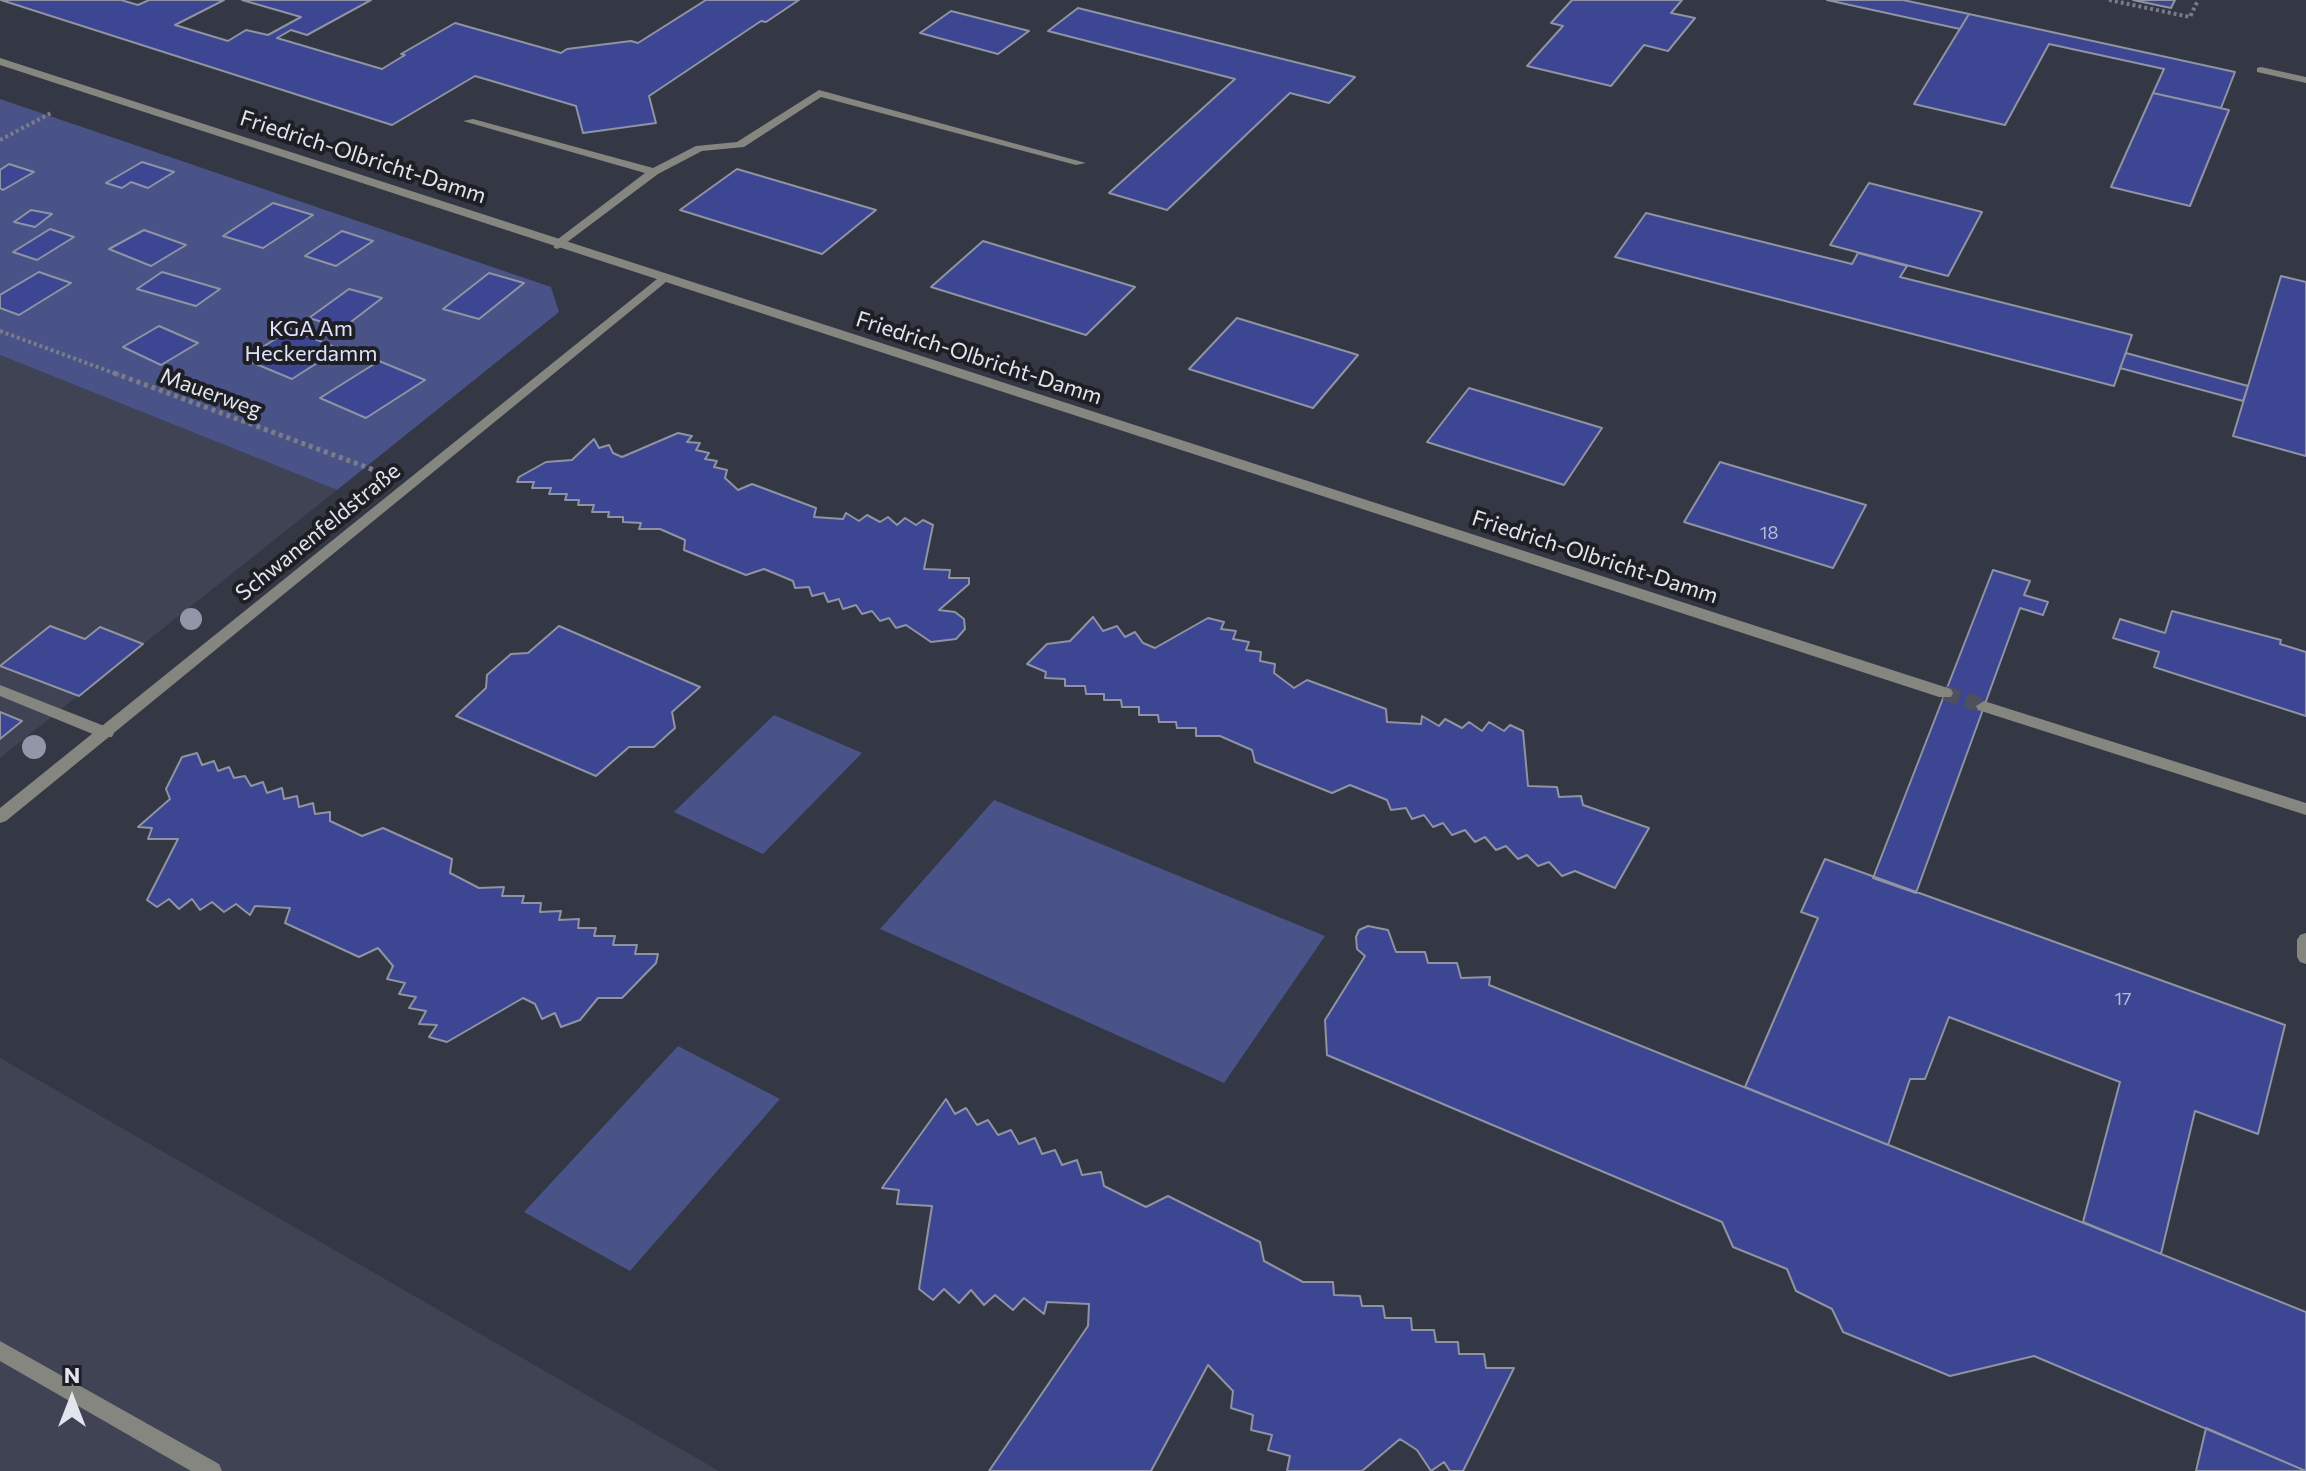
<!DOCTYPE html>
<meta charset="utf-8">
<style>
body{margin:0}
#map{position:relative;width:2306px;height:1471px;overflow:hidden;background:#343744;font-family:Commissioner,sans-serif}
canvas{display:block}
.north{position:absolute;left:32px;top:1359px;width:80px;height:80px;-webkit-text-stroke:6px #1d1f25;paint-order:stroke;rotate:0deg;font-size:22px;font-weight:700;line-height:32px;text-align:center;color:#e3e5ed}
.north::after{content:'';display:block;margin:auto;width:28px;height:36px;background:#e3e5ed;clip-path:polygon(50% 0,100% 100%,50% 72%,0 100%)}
</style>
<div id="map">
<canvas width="2306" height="1471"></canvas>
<div class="north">N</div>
</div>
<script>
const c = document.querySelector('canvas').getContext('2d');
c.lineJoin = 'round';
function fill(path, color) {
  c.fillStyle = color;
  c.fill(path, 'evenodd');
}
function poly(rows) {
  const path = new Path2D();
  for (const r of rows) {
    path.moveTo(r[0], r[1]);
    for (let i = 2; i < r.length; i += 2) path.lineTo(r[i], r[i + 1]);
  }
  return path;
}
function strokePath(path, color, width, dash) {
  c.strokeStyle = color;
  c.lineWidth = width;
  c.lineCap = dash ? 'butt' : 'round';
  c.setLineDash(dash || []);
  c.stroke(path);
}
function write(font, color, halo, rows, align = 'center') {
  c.font = font + ' Commissioner,sans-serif';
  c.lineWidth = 8;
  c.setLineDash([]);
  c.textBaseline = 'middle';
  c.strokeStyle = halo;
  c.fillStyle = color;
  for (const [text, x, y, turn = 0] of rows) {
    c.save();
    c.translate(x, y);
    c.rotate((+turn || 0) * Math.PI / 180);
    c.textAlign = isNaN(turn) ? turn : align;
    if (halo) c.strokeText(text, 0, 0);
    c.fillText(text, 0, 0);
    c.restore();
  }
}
fill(poly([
 [0,355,337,490,0,758],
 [0,1058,719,1471,0,1471]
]), '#3f4354');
fill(poly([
 [0,99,551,287,559,312,337,490,0,355],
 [774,715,862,753,763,854,674,812],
 [994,800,1325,936,1224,1083,880,929],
 [678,1046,780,1099,630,1271,524,1212]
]), '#495388');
const building = poly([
 [1,0,121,0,138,5,149,0,224,0,175,25,228,41,246,30,268,35,301,17,242,0,371,0,307,35,291,30,277,38,382,69,405,55,401,54,455,23,561,53,567,49,631,41,638,43,706,0,799,0,766,22,761,21,649,96,656,123,583,133,576,106,475,76,392,125,1,0],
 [1572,0,1682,0,1671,13,1695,18,1668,51,1644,45,1611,86,1527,66,1563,26,1551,23,1572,0],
 [1827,0,1903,0,1969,14,1960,29,1827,0],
 [2133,0,2175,0,2171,8,2133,0],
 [1078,8,1355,77,1329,103,1290,93,1167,210,1109,193,1235,79,1048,31,1078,8],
 [951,11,1029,31,998,54,920,33,951,11],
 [1969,14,2235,72,2221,108,2153,93,2164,69,2049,44,2005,125,1914,104,1969,14],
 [2153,93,2229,110,2190,206,2111,187,2153,93],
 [142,162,174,172,148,188,131,182,122,188,106,183,142,162],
 [9,164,34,172,3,190,0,188,0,170,9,164],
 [737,169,876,210,822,254,680,210,737,169],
 [1869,183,1982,212,1948,276,1830,245,1869,183],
 [273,203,313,215,263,248,223,236,273,203],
 [31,210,52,214,35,227,14,222,31,210],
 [1646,213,1852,264,1858,253,1907,266,1900,277,2132,335,2114,386,1615,257,1646,213],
 [50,229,74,237,37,260,13,252,50,229],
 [144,230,186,245,151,266,109,249,144,230],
 [342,231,373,241,336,266,305,256,342,231],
 [983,241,1135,287,1086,335,931,287,983,241],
 [39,272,71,283,19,315,0,308,0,295,39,272],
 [162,272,220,289,196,306,137,289,162,272],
 [489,273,524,283,479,319,443,309,489,273],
 [2281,276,2306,282,2306,456,2233,436,2281,276],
 [349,289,382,298,343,328,309,318,349,289],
 [1237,318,1358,355,1313,408,1189,369,1237,318],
 [159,326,198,343,161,365,123,347,159,326],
 [291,329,339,349,292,379,244,359,291,329],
 [2126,353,2248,386,2243,401,2120,368,2126,353],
 [379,361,425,380,366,418,320,398,379,361],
 [1469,388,1602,428,1564,485,1427,442,1469,388],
 [678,433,692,436,687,442,700,443,696,450,709,453,705,459,717,461,714,467,727,470,725,478,738,490,752,484,816,508,814,517,843,519,846,513,859,521,867,515,880,522,888,517,897,525,905,518,916,525,923,520,933,525,924,569,950,570,949,578,969,578,969,584,939,610,955,612,964,619,965,629,956,639,931,642,906,625,896,628,889,618,880,621,872,611,862,614,856,605,843,609,839,599,828,602,824,593,812,596,809,587,795,588,793,581,764,569,746,575,684,550,685,540,660,529,639,529,641,523,623,522,623,517,608,517,609,512,592,512,594,505,578,505,579,500,565,500,567,494,549,494,551,488,532,488,534,482,517,482,519,477,546,462,572,460,594,439,599,448,609,445,613,453,622,457,678,433],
 [1720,462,1866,505,1833,568,1684,522,1720,462],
 [1993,570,2030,581,2024,595,2048,602,2043,615,2020,608,1916,893,1873,878,1993,570],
 [2172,611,2281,640,2280,644,2306,652,2306,716,2154,667,2159,652,2113,638,2120,619,2165,633,2172,611],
 [1093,617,1103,631,1117,626,1125,637,1135,632,1143,643,1155,648,1208,618,1224,622,1221,629,1236,631,1233,639,1249,642,1246,650,1261,652,1260,661,1275,664,1274,673,1294,688,1307,680,1386,709,1387,722,1421,724,1422,716,1439,726,1445,719,1462,728,1469,722,1482,731,1489,722,1504,731,1510,725,1523,731,1528,786,1557,787,1559,797,1581,796,1583,805,1649,828,1615,888,1575,871,1562,876,1549,862,1538,866,1527,855,1518,859,1506,846,1496,850,1485,837,1475,842,1465,830,1452,835,1443,823,1433,827,1424,815,1412,819,1406,808,1391,810,1387,800,1350,785,1332,793,1255,762,1252,750,1220,736,1196,736,1196,728,1177,728,1176,722,1159,722,1158,715,1139,715,1139,707,1122,707,1121,700,1104,700,1104,694,1086,694,1085,686,1065,686,1065,679,1045,678,1046,672,1027,664,1047,644,1070,641,1093,617],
 [50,626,85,639,100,627,143,644,79,696,0,666,50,626],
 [559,626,700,687,672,712,675,728,654,747,629,747,596,776,456,716,486,688,487,675,511,654,528,653,559,626],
 [0,712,22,721,0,739,0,712],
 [197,753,202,765,214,761,218,771,229,767,234,778,245,776,251,786,263,782,267,793,282,788,284,799,297,796,299,807,313,803,315,814,330,812,330,821,362,836,383,828,452,859,450,873,479,888,504,887,502,896,524,896,522,903,541,903,540,912,561,911,559,920,579,919,578,928,596,928,594,936,615,936,613,945,637,945,635,954,658,954,656,963,622,998,598,998,580,1020,561,1027,555,1013,542,1019,535,1004,523,998,447,1042,429,1037,437,1025,419,1024,426,1011,409,1008,416,997,399,994,405,983,387,979,393,966,378,948,359,957,285,923,290,908,255,906,250,915,236,904,224,912,212,902,200,910,192,899,179,909,169,899,157,907,147,900,178,839,148,839,152,828,138,827,170,799,166,789,182,757,197,753],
 [1825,859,2285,1025,2258,1134,2195,1111,2161,1254,2083,1222,2120,1082,1949,1017,1925,1079,1910,1079,1888,1145,1745,1087,1818,918,1801,912,1825,859],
 [1368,926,1388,930,1396,952,1425,952,1428,963,1457,963,1461,978,1490,977,1489,985,2306,1312,2306,1471,2034,1356,1950,1376,1843,1332,1832,1309,1796,1291,1787,1269,1733,1247,1722,1222,1327,1055,1325,1020,1365,956,1357,949,1356,937,1359,930,1368,926],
 [946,1099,955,1114,966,1108,977,1125,988,1120,998,1135,1011,1130,1019,1144,1035,1138,1042,1154,1055,1150,1062,1165,1077,1160,1082,1175,1101,1172,1104,1186,1146,1207,1168,1196,1260,1242,1264,1261,1303,1282,1333,1282,1334,1295,1360,1296,1362,1306,1383,1306,1385,1318,1411,1318,1412,1330,1434,1330,1436,1342,1458,1342,1459,1354,1484,1354,1486,1368,1514,1368,1463,1471,1450,1471,1444,1462,1431,1471,1417,1450,1400,1439,1362,1471,1287,1471,1290,1456,1268,1450,1272,1435,1251,1430,1253,1415,1231,1408,1233,1391,1208,1365,1151,1471,989,1471,1088,1326,1089,1304,1047,1302,1044,1314,1024,1298,1013,1310,995,1295,984,1305,971,1290,959,1303,944,1289,933,1300,919,1289,932,1206,897,1204,899,1190,882,1188,946,1099],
 [2206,1428,2306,1471,2196,1471,2206,1428]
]);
fill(building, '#3c4692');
strokePath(building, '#8f93a2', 2);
strokePath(poly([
 [1945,693,1984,706]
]), '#4e515d', 15, [15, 7]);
strokePath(poly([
 [2109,0,2190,17,2198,0],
 [0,140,51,113],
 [0,331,119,375]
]), '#7a7d88', 4, [3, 3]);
strokePath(poly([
 [114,373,374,470]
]), '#7a7d88', 5, [4, 4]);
fill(poly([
 [2261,67,2306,77,2306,83,2257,72,2257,68,2261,67],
 [819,90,1086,163,1076,165,821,97,744,147,702,151,658,174,558,249,554,248,554,242,645,173,463,121,473,119,653,168,696,146,737,142,819,90],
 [0,685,112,729,114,733,112,737,100,737,0,696,0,685],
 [2306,933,2306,964,2300,962,2297,957,2297,940,2300,935,2306,933],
 [0,1341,219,1464,222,1471,191,1471,0,1361,0,1341]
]), '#85867f');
fill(poly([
 [662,275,668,279,666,282,6,821,0,823,0,808,662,275]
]), '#85867f');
fill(poly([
 [0,58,1951,689,1953,693,1951,697,1939,697,0,65,0,58],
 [1984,701,2306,803,2306,815,1978,710,1976,706,1984,701]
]), '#85867f');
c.fillStyle = '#9296a8';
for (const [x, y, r] of [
 [191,619,11],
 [34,747,12]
]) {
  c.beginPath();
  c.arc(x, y, r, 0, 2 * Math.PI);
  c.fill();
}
write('18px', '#b9bdd6', null, [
 ["18",1769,533],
 ["17",2123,999]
]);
write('22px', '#e3e5ed', '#1d1f25', [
 ["Friedrich-Olbricht-Damm",363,157,18],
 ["Friedrich-Olbricht-Damm",979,358,18],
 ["Mauerweg",211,393,20],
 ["Schwanenfeldstraße",318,532,-39],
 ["Friedrich-Olbricht-Damm",1595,557,18]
]);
write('22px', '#dee3fa', '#1d1f25', [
 ["KGA Am",311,329],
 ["Heckerdamm",311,354]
]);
</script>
